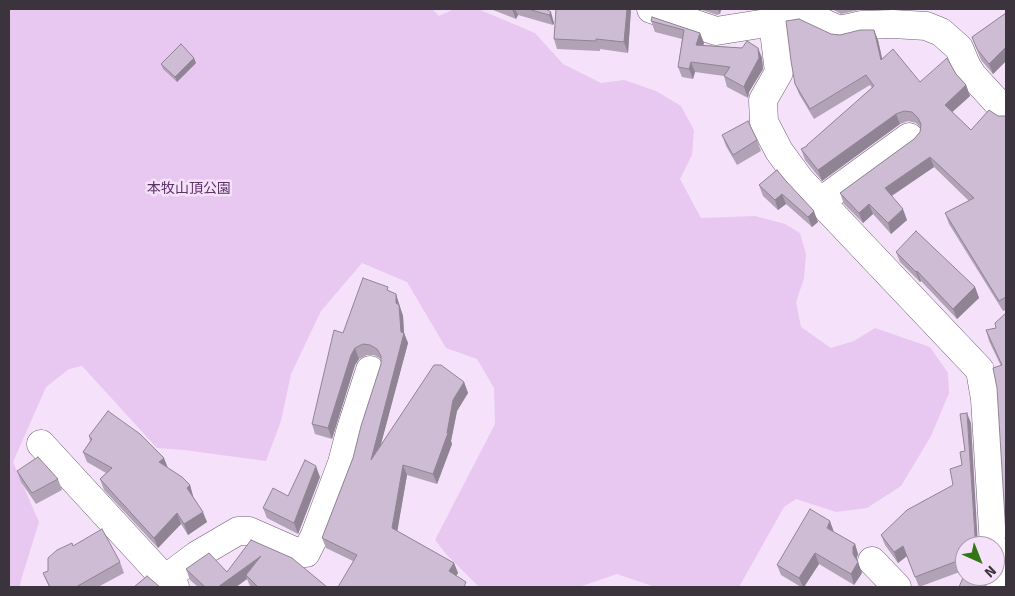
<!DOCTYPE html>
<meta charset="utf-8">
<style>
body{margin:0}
#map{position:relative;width:1015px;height:596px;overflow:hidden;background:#f5e2fa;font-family:Signika,sans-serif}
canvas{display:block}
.frame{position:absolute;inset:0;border:10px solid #3b343d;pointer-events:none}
.north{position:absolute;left:955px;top:536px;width:50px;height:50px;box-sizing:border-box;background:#f5e2fa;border:1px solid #ab9cae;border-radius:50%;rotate:136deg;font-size:14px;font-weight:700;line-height:20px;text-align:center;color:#3b343d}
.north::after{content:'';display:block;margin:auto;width:18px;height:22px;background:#337615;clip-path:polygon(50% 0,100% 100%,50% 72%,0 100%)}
</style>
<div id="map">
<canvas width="1015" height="596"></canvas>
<div class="frame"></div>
<div class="north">N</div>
</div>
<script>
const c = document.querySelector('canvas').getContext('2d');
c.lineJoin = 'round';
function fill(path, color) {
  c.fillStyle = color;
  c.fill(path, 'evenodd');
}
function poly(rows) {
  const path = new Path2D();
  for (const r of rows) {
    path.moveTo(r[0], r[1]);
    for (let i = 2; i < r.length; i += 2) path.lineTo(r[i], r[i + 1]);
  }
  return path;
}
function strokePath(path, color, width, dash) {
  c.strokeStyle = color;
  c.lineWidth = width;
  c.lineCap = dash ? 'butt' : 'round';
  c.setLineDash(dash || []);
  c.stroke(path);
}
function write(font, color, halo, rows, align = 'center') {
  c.font = font + ' Signika,"Noto Sans JP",sans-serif';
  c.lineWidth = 5;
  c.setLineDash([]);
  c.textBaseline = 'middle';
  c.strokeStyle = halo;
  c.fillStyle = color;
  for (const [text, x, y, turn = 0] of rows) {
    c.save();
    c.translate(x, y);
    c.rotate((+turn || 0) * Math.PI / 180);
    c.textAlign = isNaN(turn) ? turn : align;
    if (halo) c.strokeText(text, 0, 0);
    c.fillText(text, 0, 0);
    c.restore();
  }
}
fill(poly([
 [9,9,432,9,439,16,454,9,478,9,535,33,563,64,601,83,624,80,656,91,681,106,694,130,692,155,680,179,701,218,755,216,785,224,800,233,806,254,804,278,796,302,801,327,831,348,854,341,875,328,930,347,948,373,949,393,931,436,901,486,867,508,836,512,796,499,784,507,739,587,655,587,617,574,579,587,479,587,446,554,435,540,495,424,494,388,477,359,446,348,407,282,362,263,321,311,291,374,281,421,266,461,184,450,157,448,82,366,69,369,46,387,13,462,39,522,21,580,20,587,9,587]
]), '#e8c7f1');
const minor = poly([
 [651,9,716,31,773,22],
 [782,9,773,22,779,72,763,100,764,122,779,151,801,181,980,370,985,399,994,546],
 [798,9,826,24,840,30,862,25,893,24,926,26,941,32,959,48,967,67,973,76,1006,112],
 [821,201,909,137],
 [41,444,165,579,175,587],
 [872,561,897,587],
 [995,562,1001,587],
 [165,579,197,555,238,531,249,531,299,553,306,553,315,535,342,463,350,432,370,370]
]);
strokePath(minor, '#6e5e73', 29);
strokePath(minor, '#fff', 28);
fill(poly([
 [493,9,546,9,554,23,553,25,518,15,516,19,493,10],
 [556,9,631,9,628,53,600,49,600,51,557,49,554,39],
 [699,9,721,9,720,14,717,15],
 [832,9,870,9,859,10,841,14],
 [1006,13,1006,61,993,74,981,60,972,37],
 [651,21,700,33,704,43,703,45,742,48,758,48,762,58,763,69,749,92,748,98,727,87,724,76,695,72,693,79,682,77,678,67,682,39,655,32],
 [874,30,878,40,882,59,920,82,956,74,966,85,970,96,952,112,971,130,998,116,1006,116,1006,310,1003,311,949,224,945,213,969,201,934,167,892,196,907,220,891,234,873,214,863,223,844,204,840,193,914,139,920,132,920,127,916,123,908,121,900,124,822,181,805,160,801,149,807,146,872,88,870,85,814,119,799,94,795,84,831,34,840,35],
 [196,63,177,82,163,69,161,64],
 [722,135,757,140,761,151,737,165,726,146],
 [777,170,818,222,812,227,786,204,778,210,763,196,759,185],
 [896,252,975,287,979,298,957,319,921,281,920,282,900,262],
 [390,292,396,294,399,305,403,316,404,333,408,343,381,444,464,382,468,393,457,411,451,441,452,444,437,484,407,475,397,531,454,563,458,573,456,576,353,561,326,548,322,538,353,458,381,364,381,359,374,355,367,355,359,359,355,365,332,439,315,434,312,424,343,333],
 [1006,313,1006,543,1005,539,1006,535,1001,366,989,341,986,330,996,328],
 [971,423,965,546,965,570,919,587,907,556,898,563,885,545,881,535,953,485,962,465],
 [89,436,168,468,190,485,193,496,207,522,188,535,181,524,158,548,104,490,100,479,106,473,87,462,83,452,90,441],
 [17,471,58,479,62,490,36,504,21,482],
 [320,477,298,534,267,518,263,508,288,496],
 [834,532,855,544,858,554,857,557,857,561,862,573,854,585,819,564,804,587,801,587,781,575,777,565],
 [73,546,120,562,124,573,98,587,49,587,43,573,48,571],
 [186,569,227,572,327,587,251,587,250,586,247,579,236,587,198,587,190,580]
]), '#b1a2b6');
fill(poly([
 [512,9,515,9,518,15,516,19],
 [627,9,631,9,628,53,624,42],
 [718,9,721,9,720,14],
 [551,12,554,23,553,25,549,15],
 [874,30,878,40,885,71,881,60],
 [700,33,704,43,700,55,696,45],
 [1006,47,1006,61,993,74,989,64],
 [758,48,762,58,763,69,749,92,748,98,744,87],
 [194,58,196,63,177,82,175,77],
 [691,62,695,72,693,79,689,69],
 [966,85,970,96,948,116,945,105],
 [896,114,900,124,822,181,818,170],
 [930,157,934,167,888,198,885,188],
 [782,194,786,204,778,210,775,200],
 [869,204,873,214,863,223,859,213],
 [903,209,907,220,891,234,888,223],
 [814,211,818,222,812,227,808,217],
 [917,271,921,281,920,282,916,272],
 [975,287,979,298,957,319,953,309],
 [396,294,403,316,404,333,408,343,374,470,371,460,396,303],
 [355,348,359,359,355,365,332,439,328,428,351,355],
 [464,382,468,393,457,411,451,441,452,444,437,484,433,474,447,433,453,400],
 [967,413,971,423,978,546,977,546,975,536],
 [164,458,168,468,159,462],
 [403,465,407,475,396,539,392,528],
 [316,466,320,477,298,534,294,523],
 [190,485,193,496,191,498,187,488],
 [203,512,207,522,188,535,184,524],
 [177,513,181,524,158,548,154,538],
 [830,521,834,532,827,528],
 [855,544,858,554,857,557,857,564,858,562,862,573,854,585,851,574,853,547],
 [903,546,907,556,898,563,894,552],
 [815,553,819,564,804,587,803,587,799,578],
 [261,556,246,575,247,579,236,587,218,587],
 [454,563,458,573,453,582,449,571]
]), '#908494');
const building = poly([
 [528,9,546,9,551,12,549,15,528,9],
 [556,9,627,9,624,42,596,39,596,41,554,39,556,9],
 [1006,13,1006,47,989,64,977,49,972,37,1006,13],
 [652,17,700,33,696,45,742,48,747,41,758,48,759,58,746,82,744,87,724,76,730,67,691,62,689,69,678,67,684,30,651,21,652,17],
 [799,19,831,34,840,35,860,30,874,30,881,60,893,49,920,82,947,58,956,74,966,85,945,105,971,130,989,110,998,116,1006,116,1006,297,999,301,945,213,974,198,930,157,885,188,903,209,888,223,869,204,859,213,840,193,914,139,920,132,921,124,918,118,912,112,904,111,896,114,818,170,801,149,807,146,807,145,874,86,866,75,810,109,795,84,791,61,786,21,799,19],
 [181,44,194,58,175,77,161,64,181,44],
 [748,121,757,140,733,155,722,135,748,121],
 [777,170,786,181,814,211,808,217,782,194,775,200,759,185,777,170],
 [916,231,975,287,953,309,917,271,916,272,896,252,916,231],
 [363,278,388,287,387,290,396,294,396,303,399,305,401,332,404,333,371,460,434,365,441,365,464,382,453,400,447,433,448,433,433,474,403,465,392,528,454,563,449,571,466,582,464,587,338,587,357,555,322,538,353,458,361,426,381,364,381,356,377,349,370,345,363,344,355,348,351,355,328,428,312,424,334,330,343,333,363,278],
 [1006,313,1006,539,1005,539,1006,535,997,388,993,368,1002,365,986,330,996,328,995,323,1006,313],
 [108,411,140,434,164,458,159,462,182,477,190,485,187,488,203,512,184,524,177,513,154,538,100,479,112,468,83,452,92,439,89,436,108,411],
 [967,413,975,536,978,545,977,546,965,546,965,558,915,577,903,546,894,552,881,535,907,510,953,485,950,469,962,465,960,452,965,451,960,414,967,413],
 [38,457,58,479,32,493,17,471,38,457],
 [305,460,316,466,294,523,263,508,273,488,288,496,305,460],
 [810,509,830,521,827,528,855,544,853,547,853,554,858,562,851,574,815,553,799,578,777,565,810,509],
 [102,529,120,562,76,587,50,587,43,573,48,571,48,558,57,550,72,543,73,546,102,529],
 [251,540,292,558,327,587,258,587,246,575,261,556,218,587,205,587,186,569,209,553,227,572,251,540],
 [965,573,965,576,981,576,982,580,986,587,959,587,965,573],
 [147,576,160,587,134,587,147,576]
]);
fill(building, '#cebcd4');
strokePath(building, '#908494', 1);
write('14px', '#5d3169', '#f5e2fa', [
 ["本牧山頂公園",189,189]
]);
</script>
